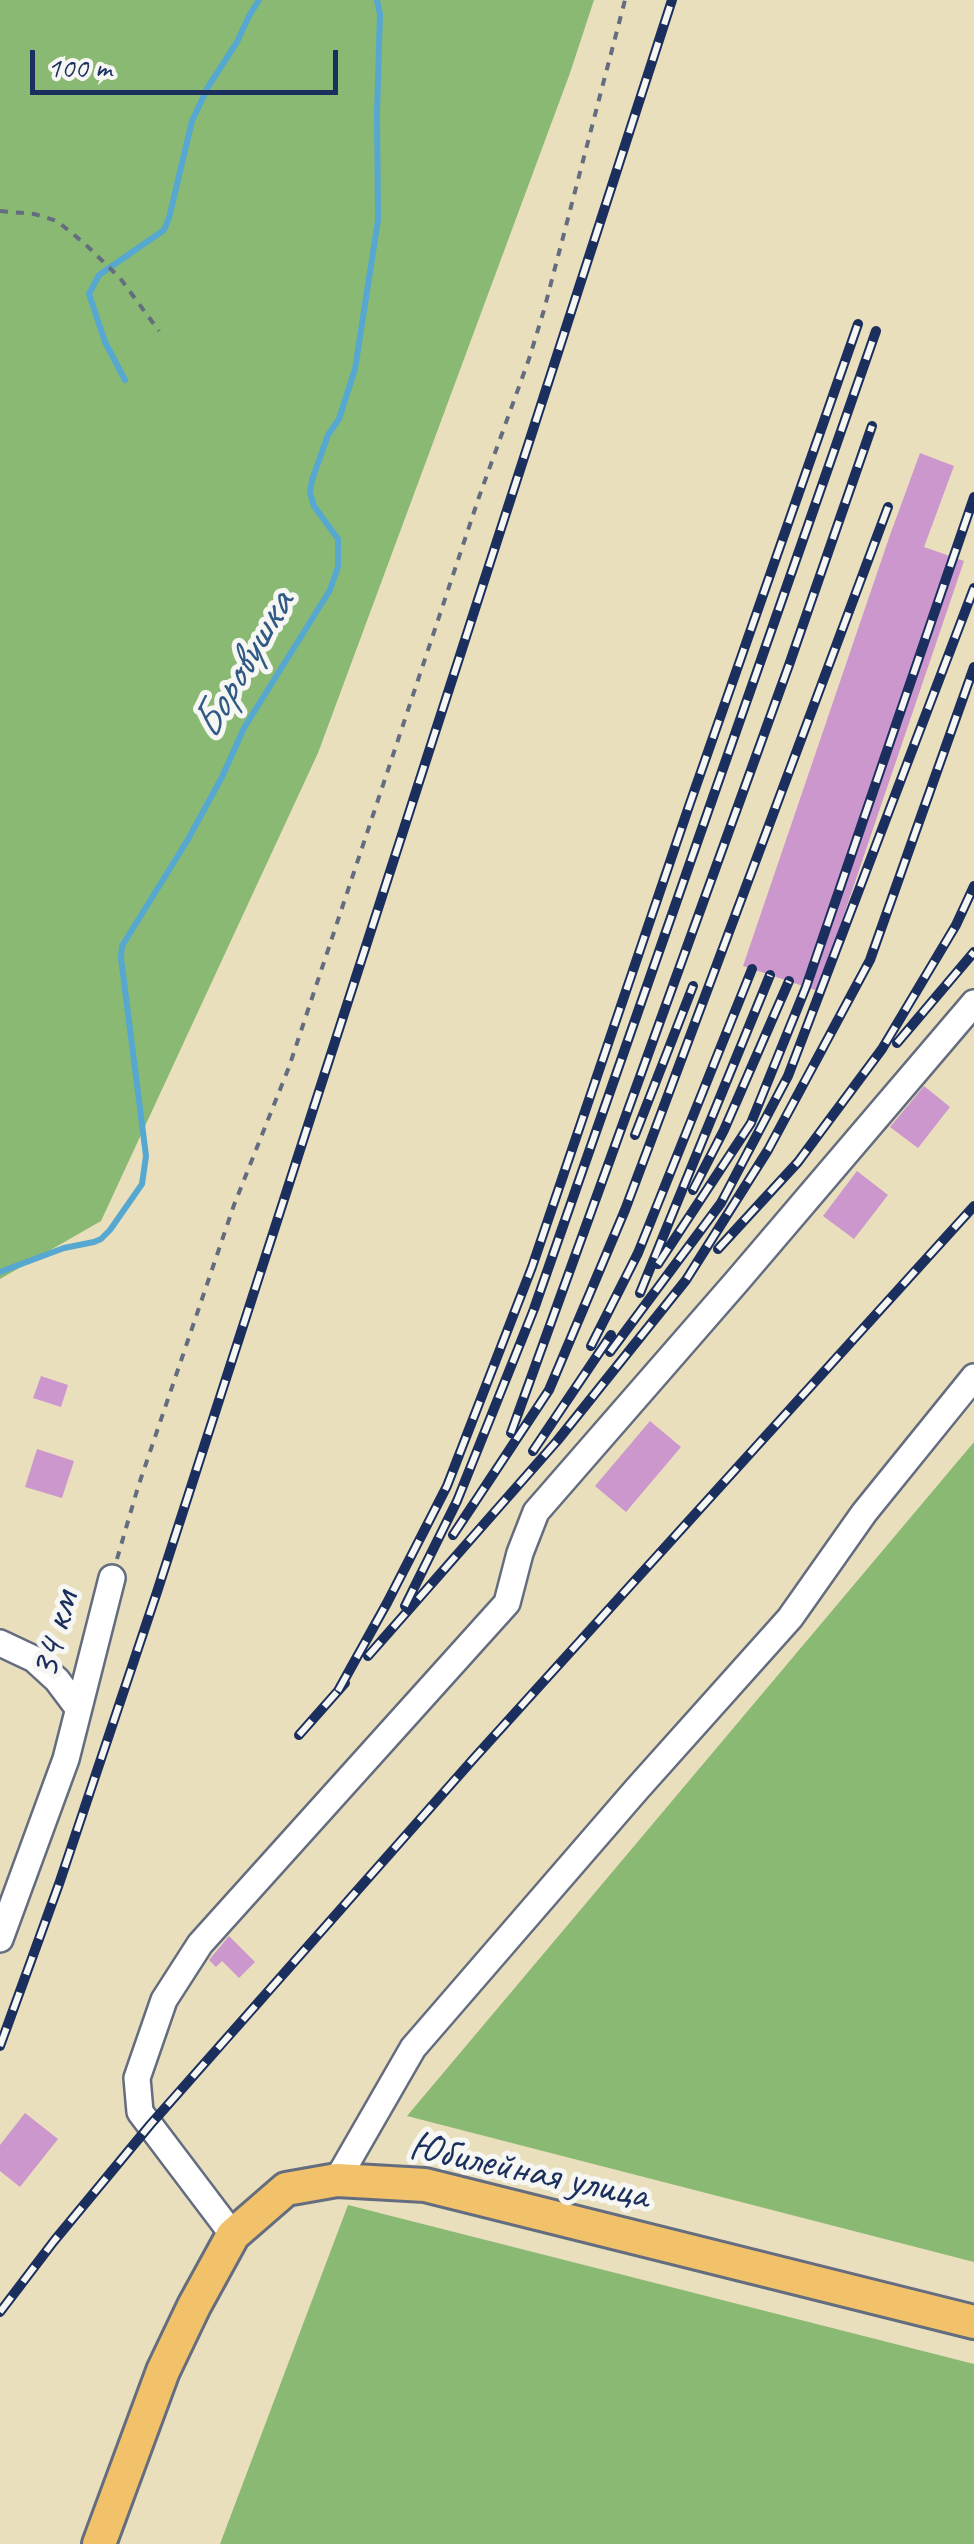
<!DOCTYPE html>
<meta charset="utf-8">
<style>
body{margin:0}
#map{position:relative;width:974px;height:2544px;overflow:hidden;background:#eadfbc;font-family:Caveat,sans-serif}
canvas{display:block}
.scale{position:absolute;left:30px;top:50px;width:308px;height:45px;box-sizing:border-box;border:5px solid #1b2f5e;border-top:0;padding-left:12px;font-size:30px;line-height:35px;white-space:nowrap;color:#1b2f5e;-webkit-text-stroke:8px #f6f6f2;paint-order:stroke}
</style>
<div id="map">
<canvas width="974" height="2544"></canvas>
<div class="scale">100 m</div>
</div>
<script>
const c = document.querySelector('canvas').getContext('2d');
c.lineJoin = 'round';
function fill(path, color) {
  c.fillStyle = color;
  c.fill(path, 'evenodd');
}
function poly(rows) {
  const path = new Path2D();
  for (const r of rows) {
    path.moveTo(r[0], r[1]);
    for (let i = 2; i < r.length; i += 2) path.lineTo(r[i], r[i + 1]);
  }
  return path;
}
function strokePath(path, color, width, dash) {
  c.strokeStyle = color;
  c.lineWidth = width;
  c.lineCap = dash ? 'butt' : 'round';
  c.setLineDash(dash || []);
  c.stroke(path);
}
function write(font, color, halo, rows, align = 'center') {
  c.font = font + ' Caveat,sans-serif';
  c.lineWidth = 10;
  c.setLineDash([]);
  c.textBaseline = 'middle';
  c.strokeStyle = halo;
  c.fillStyle = color;
  for (const [text, x, y, turn = 0] of rows) {
    c.save();
    c.translate(x, y);
    c.rotate((+turn || 0) * Math.PI / 180);
    c.textAlign = isNaN(turn) ? turn : align;
    if (halo) c.strokeText(text, 0, 0);
    c.fillText(text, 0, 0);
    c.restore();
  }
}
fill(poly([
 [0,0,594,0,570,73,318,753,101,1221,0,1279],
 [974,1442,974,2262,407,2116],
 [348,2205,974,2364,974,2544,220,2544]
]), '#8ab973');
strokePath(poly([
 [125,380,105,342,89,294,99,275,164,230,169,218,192,121,208,87,237,42,249,16,259,0],
 [0,1272,64,1248,94,1242,101,1239,110,1230,142,1184,146,1156,121,958,122,946,187,841,222,777,244,728,330,590,338,567,338,539,314,506,310,493,312,480,328,435,339,419,355,369,378,220,377,112,380,14,377,0]
]), '#57a8d1', 6);
fill(poly([
 [920,453,954,466,924,547,964,561,818,991,743,966,890,535],
 [924,1086,950,1107,918,1148,890,1127],
 [857,1171,888,1195,854,1239,823,1216],
 [41,1376,68,1385,61,1407,33,1398],
 [650,1421,681,1447,626,1512,595,1486],
 [37,1449,74,1461,62,1498,25,1487],
 [229,1936,255,1962,239,1978,222,1961,216,1967,209,1960],
 [25,2113,58,2139,20,2187,0,2171,0,2145]
]), '#cb97cd');
const minor = poly([
 [0,1643,34,1659,57,1680,78,1708],
 [0,1939,66,1759,112,1578],
 [337,2180,413,2048,637,1789,790,1618,864,1513,974,1377],
 [233,2235,140,2112,137,2078,164,2000,200,1944,507,1603,520,1553,536,1512,738,1280,974,1003]
]);
const major = poly([
 [99,2544,163,2371,194,2306,233,2235,286,2189,337,2180,425,2185,974,2322]
]);
strokePath(minor, '#636d7f', 30);
strokePath(major, '#636d7f', 38);
strokePath(poly([
 [0,211,34,214,57,221,84,243,120,278,159,331],
 [117,1559,138,1487,234,1205,289,1067,479,497,529,359,544,310,625,0]
]), '#636d7f', 4, [8, 8]);
strokePath(minor, '#fff', 25);
strokePath(major, '#f2c26a', 32);
const rail = poly([
 [897,1043,974,952],
 [635,1135,693,986],
 [693,1190,724,1130,789,981],
 [718,1249,798,1162,882,1049,956,925,974,886],
 [658,1264,751,1123,806,987,974,497],
 [640,1293,770,975],
 [591,1346,638,1253,752,969],
 [610,1352,721,1203,788,1076,974,588],
 [511,1433,789,665,872,426],
 [533,1451,611,1335],
 [453,1535,549,1390,625,1210,888,507],
 [405,1606,457,1501,534,1309,876,331],
 [368,1656,557,1441,686,1280,768,1150,870,960,974,667],
 [338,1691,387,1603,447,1486,532,1267,689,806,858,324],
 [299,1735,345,1683],
 [0,2046,59,1884,157,1592,672,0],
 [0,2312,54,2241,150,2125,476,1756,974,1206]
]);
strokePath(rail, '#1b2f5e', 10);
strokePath(rail, '#f6f6f2', 6, [19]);
write('42px', '#1b2f5e', '#f6f6f2', [
 ["34 км",56,1635,-75],
 ["Юбилейная улица",529,2172,12]
]);
write('italic 45px', '#305986', '#f6f6f2', [
 ["Боровушка",244,666,-60]
]);
</script>
